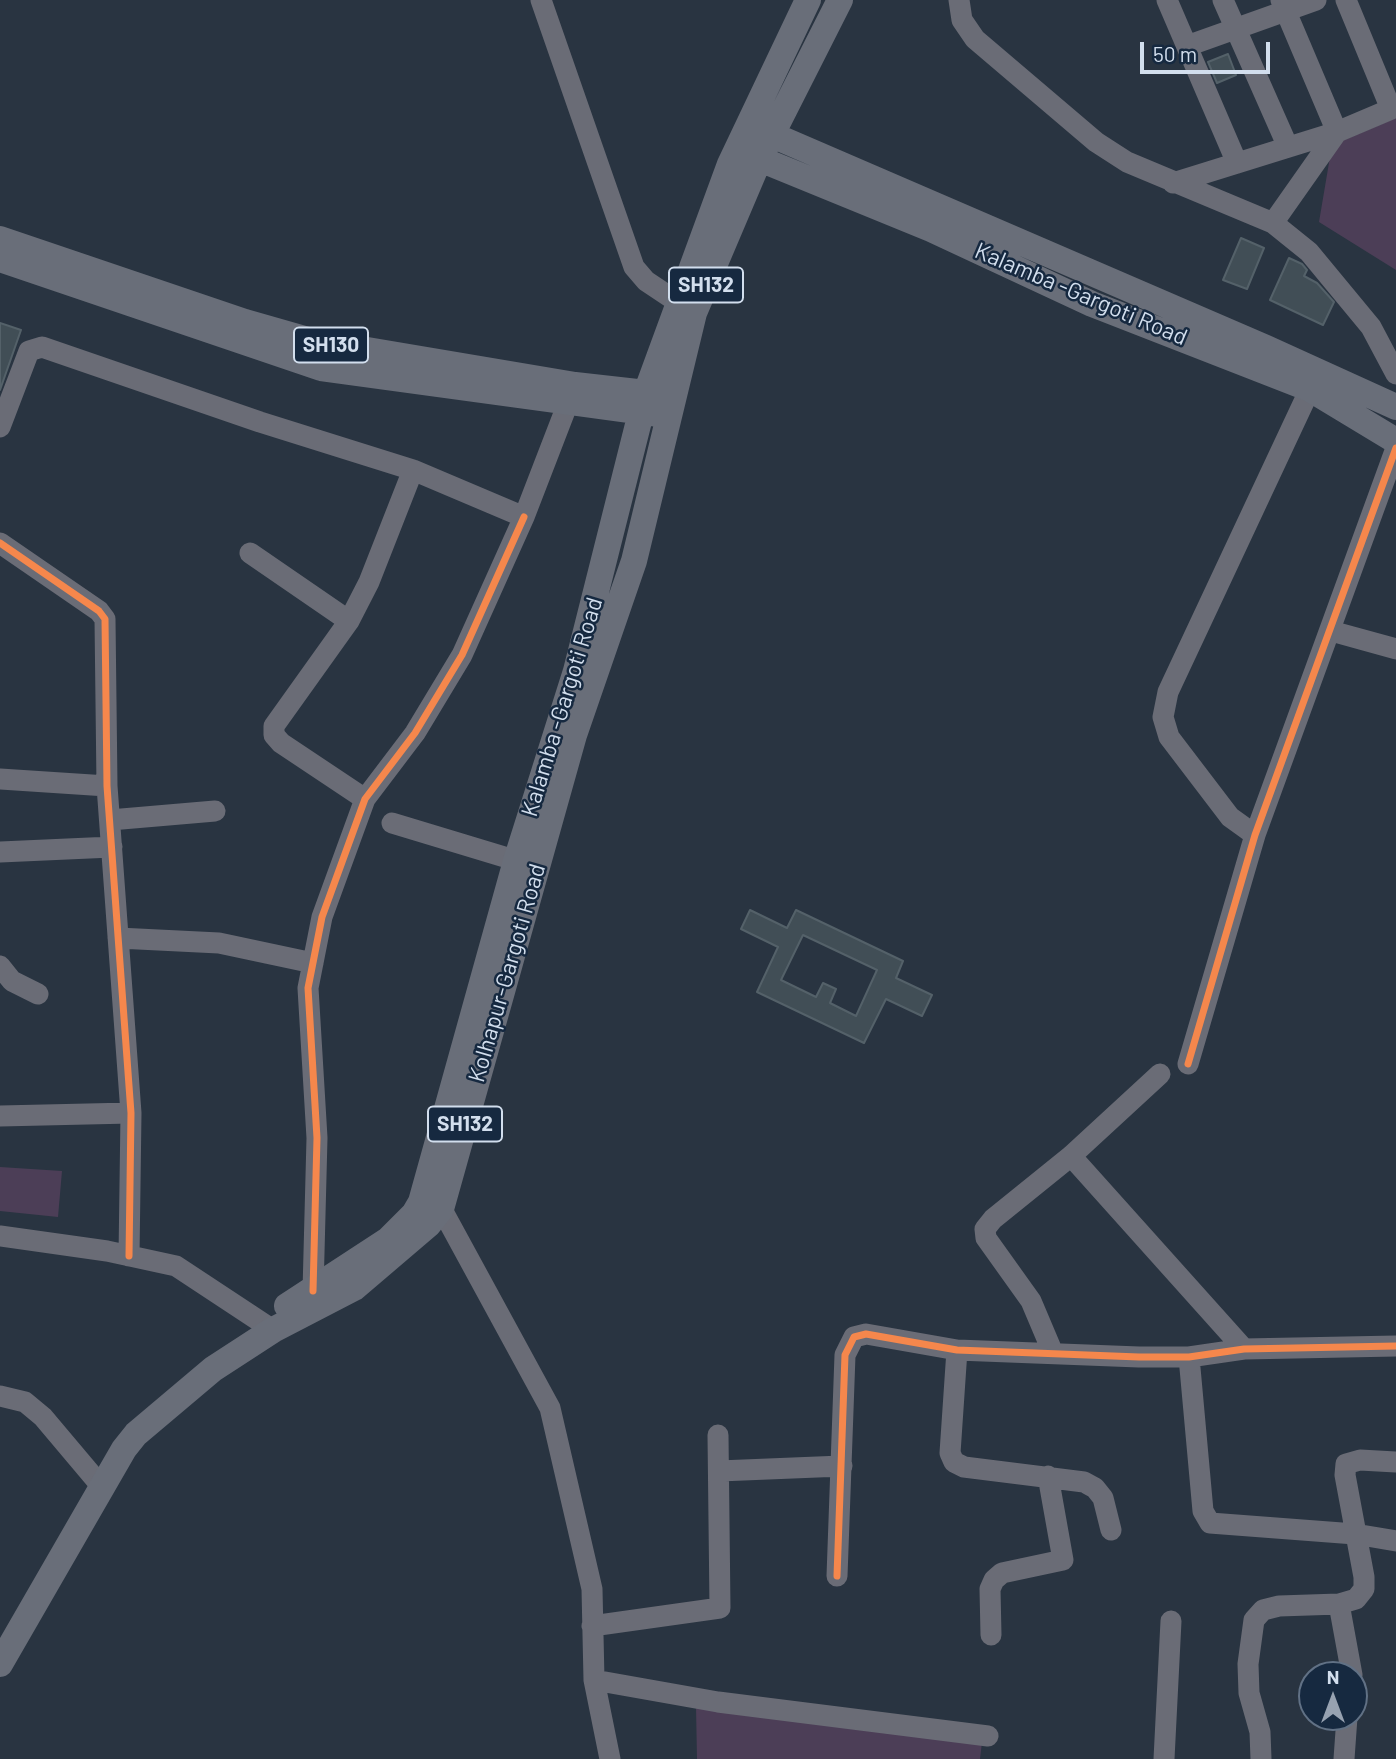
<!DOCTYPE html>
<style>
body{margin:0}
#map{position:relative;width:1396px;height:1759px;overflow:hidden;background:#293441;font-family:Barlow,sans-serif}
canvas{display:block}
.north{position:absolute;left:1298px;top:1661px;width:70px;height:70px;box-sizing:border-box;background:#162940;border:2px solid #617185;border-radius:50%;rotate:0deg;font-size:19px;font-weight:700;line-height:28px;text-align:center;color:#d2deed}
.north::after{content:'';display:block;margin:auto;width:24px;height:32px;background:#97a2b1;clip-path:polygon(50% 0,100% 100%,50% 72%,0 100%)}
.scale{position:absolute;left:1140px;top:42px;width:130px;height:32px;box-sizing:border-box;border:4px solid #d2deed;border-top:0;padding-left:9px;font-size:21px;line-height:24px;white-space:nowrap;color:#d2deed;-webkit-text-stroke:5px #162940;paint-order:stroke}
</style>
<div id="map">
<canvas width="1396" height="1759"></canvas>
<div class="north">N</div>
<div class="scale">50 m</div>
</div>
<script>
const c = document.querySelector('canvas').getContext('2d');
c.lineJoin = 'round';
function fill(path, color) {
  c.fillStyle = color;
  c.fill(path, 'evenodd');
}
function poly(rows) {
  const path = new Path2D();
  for (const r of rows) {
    path.moveTo(r[0], r[1]);
    for (let i = 2; i < r.length; i += 2) path.lineTo(r[i], r[i + 1]);
  }
  return path;
}
function strokePath(path, color, width, dash) {
  c.strokeStyle = color;
  c.lineWidth = width;
  c.lineCap = dash ? 'butt' : 'round';
  c.setLineDash(dash || []);
  c.stroke(path);
}
function write(font, color, halo, rows, align = 'center') {
  c.font = font + ' Barlow,sans-serif';
  c.lineWidth = 5;
  c.setLineDash([]);
  c.textBaseline = 'middle';
  c.strokeStyle = halo;
  c.fillStyle = color;
  for (const [text, x, y, turn = 0] of rows) {
    c.save();
    c.translate(x, y);
    c.rotate((+turn || 0) * Math.PI / 180);
    c.textAlign = isNaN(turn) ? turn : align;
    if (halo) c.strokeText(text, 0, 0);
    c.fillText(text, 0, 0);
    c.restore();
  }
}
fill(poly([
 [1396,118,1396,270,1319,222,1332,145],
 [0,1167,62,1171,58,1217,0,1211],
 [696,1706,982,1742,980,1759,697,1759]
]), '#4c3e57');
const building = poly([
 [1228,54,1236,75,1217,83,1208,62,1228,54],
 [1241,238,1264,248,1247,289,1223,280,1241,238],
 [1289,258,1302,264,1307,270,1304,276,1317,283,1334,302,1323,325,1270,300,1289,258],
 [0,323,21,330,0,390,0,323],
 [750,910,787,928,796,910,903,961,896,978,932,995,922,1016,886,999,864,1043,757,992,778,947,741,929,750,910],
 [803,935,877,970,856,1016,830,1003,836,989,823,983,816,997,781,980,803,935]
]);
fill(building, '#414e56');
strokePath(building, '#546169', 2);
strokePath(poly([
 [541,0,634,267,646,281,691,311],
 [959,0,962,20,975,39,1096,142,1127,162,1273,223,1309,252,1371,327,1396,374],
 [1167,0,1237,163],
 [1223,0,1288,147],
 [1346,0,1391,109],
 [1187,46,1316,0],
 [1173,183,1337,132,1396,107],
 [1273,223,1337,132,1281,0],
 [0,427,29,351,42,347,260,422,413,470,524,517,573,390],
 [0,543,99,611,105,619,107,786,131,1113,129,1256],
 [250,553,349,621],
 [1331,631,1396,649],
 [0,779,107,786],
 [365,799,281,743,274,735,274,726,349,621,369,582,413,470],
 [110,820,215,811],
 [392,823,531,865],
 [1255,835,1230,817,1169,737,1163,717,1168,692,1310,389],
 [0,852,112,847],
 [118,938,219,943,313,963],
 [0,966,12,981,38,994],
 [1188,1064,1255,835,1396,448],
 [0,1116,131,1113],
 [1071,1156,1244,1349],
 [434,1195,550,1408,592,1589,594,1680,610,1759],
 [0,1236,107,1251,176,1266,273,1330],
 [313,1291,317,1138,308,988,322,917,365,799,415,733,462,655,524,517],
 [957,1350,950,1453,954,1462,964,1467,1084,1482,1095,1488,1103,1498,1111,1530],
 [1053,1353,1031,1301,986,1238,985,1229,993,1219,1071,1156,1160,1074],
 [1189,1357,1203,1511,1210,1523,1355,1534,1396,1541],
 [0,1396,25,1402,43,1417,102,1487],
 [719,1471,842,1466],
 [837,1576,845,1355,854,1337,866,1334,957,1350,1139,1357,1189,1357,1244,1349,1396,1346],
 [1339,1604,1352,1675],
 [592,1626,720,1608,718,1435],
 [991,1635,990,1589,994,1580,1002,1573,1063,1560,1048,1476],
 [594,1680,718,1702,988,1736],
 [1164,1759,1171,1621],
 [1261,1759,1260,1732,1249,1693,1248,1664,1254,1620,1263,1610,1279,1606,1339,1604,1356,1599,1364,1589,1364,1577,1345,1475,1346,1464,1360,1460,1396,1462],
 [1344,1759,1347,1717]
]), '#6a6c76', 21);
strokePath(poly([
 [756,128,1266,348,1396,407],
 [745,153,931,229,1092,304,1310,389,1396,441],
 [0,239,245,322,308,340,575,385,664,395],
 [0,259,321,368,659,414],
 [287,1306,388,1240,414,1214,421,1202,516,861,576,671,646,393,730,164,808,0],
 [0,1664,124,1449,136,1434,213,1369,273,1330,354,1288,429,1224,441,1209,574,735,634,561,694,313,759,160,840,0]
]), '#696e79', 26);
strokePath(poly([
 [0,543,99,611,105,619,107,786,131,1113,129,1256],
 [1188,1064,1255,835,1396,448],
 [313,1291,317,1138,308,988,322,917,365,799,415,733,462,655,524,517],
 [837,1576,845,1355,854,1337,866,1334,957,1350,1139,1357,1189,1357,1244,1349,1396,1346]
]), '#f5874c', 7);
for (const [x, y, w] of [
 [706,285,74],
 [331,345,74],
 [465,1124,74]
]) {
  const box = new Path2D();
  box.roundRect(x - w / 2, y - 17.5, w, 35, 5);
  c.fillStyle = '#162940';
  c.fill(box);
  strokePath(box, '#d2deed', 2);
}
write('bold 21px', '#d2deed', null, [
 ["SH132",706,285],
 ["SH130",331,345],
 ["SH132",465,1124]
]);
write('23px', '#d2deed', '#162940', [
 ["Kalamba -Gargoti Road",1081,294,23],
 ["Kalamba -Gargoti Road",562,707,-73],
 ["Kolhapur-Gargoti Road",507,973,-74]
]);
</script>
